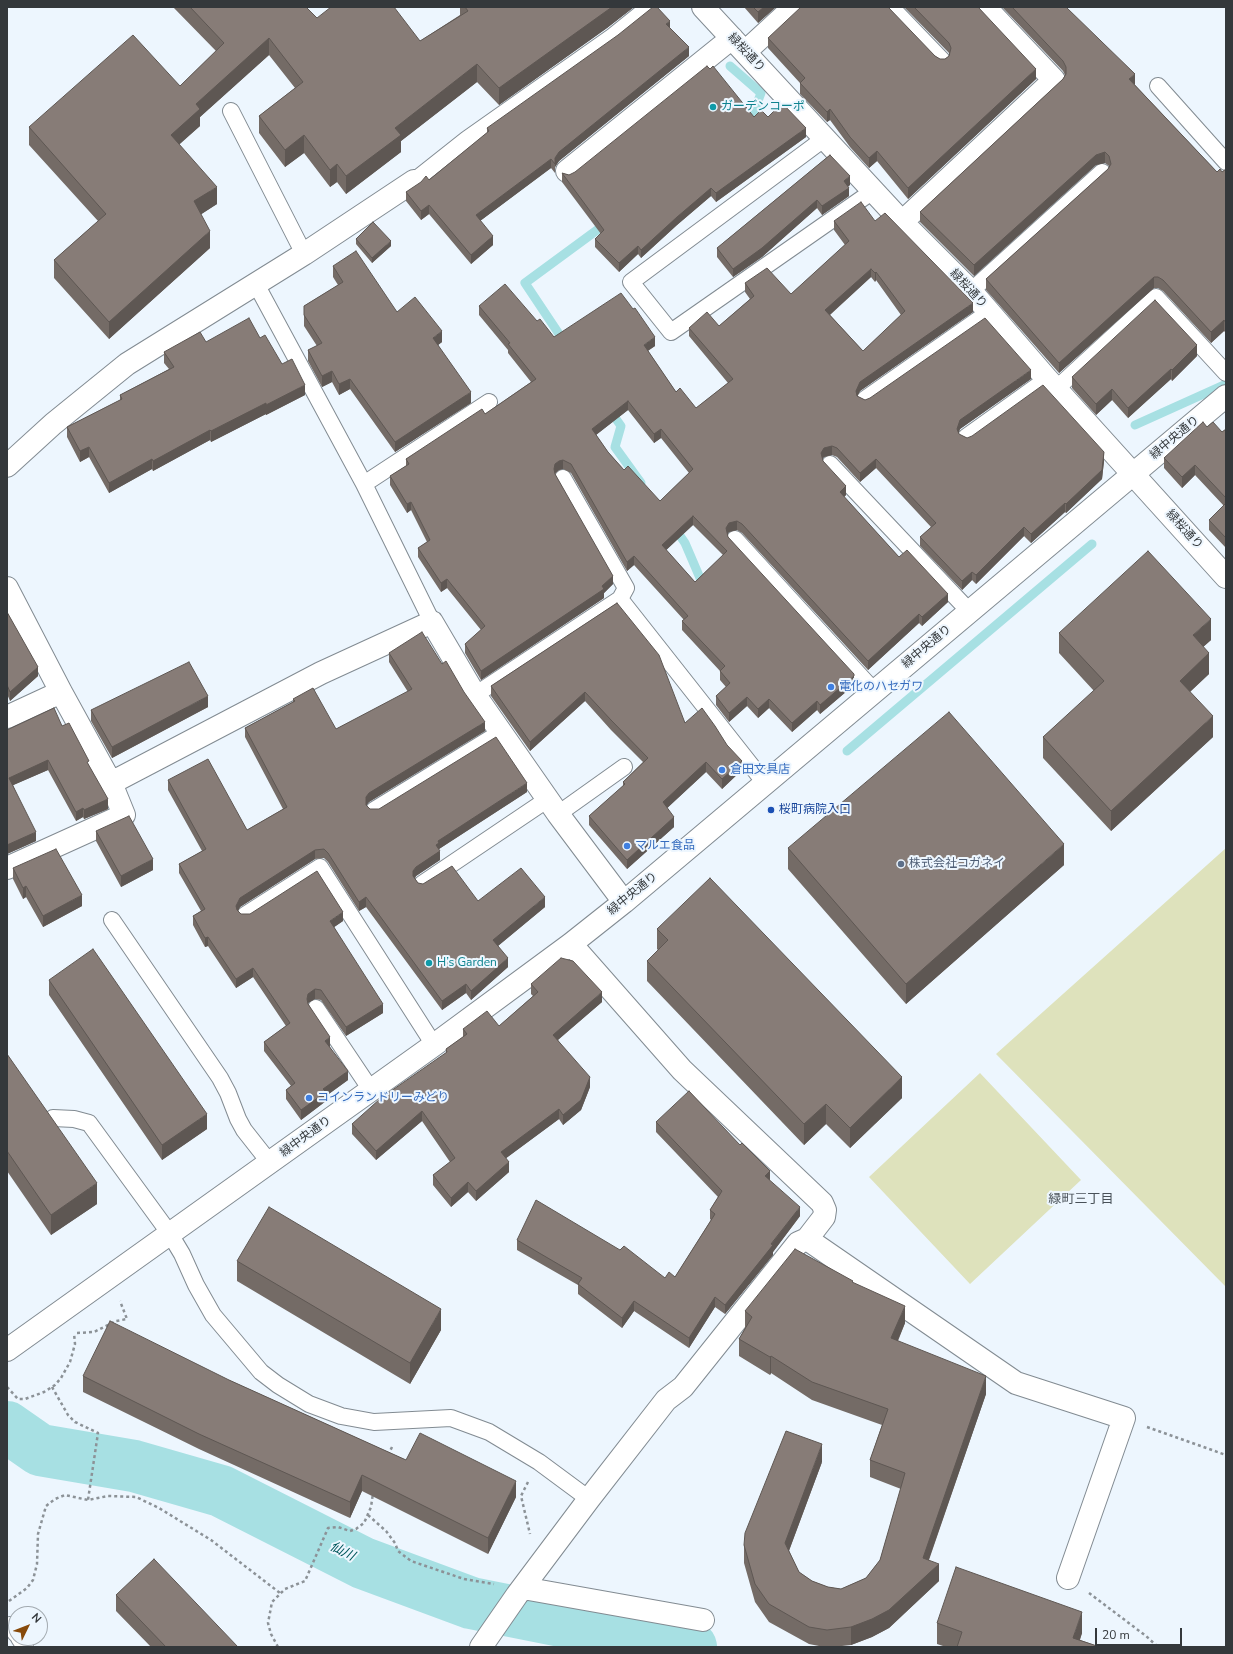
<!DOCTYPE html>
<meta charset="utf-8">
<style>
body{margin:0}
#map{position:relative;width:1233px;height:1654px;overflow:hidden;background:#edf6fe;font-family:"Nunito Sans",sans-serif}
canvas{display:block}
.frame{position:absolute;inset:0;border:8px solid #34383b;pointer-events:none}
.north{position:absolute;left:8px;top:1606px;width:40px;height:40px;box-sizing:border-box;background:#edf6fe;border:1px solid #a3aab0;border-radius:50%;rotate:47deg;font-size:11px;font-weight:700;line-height:16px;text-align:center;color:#34383b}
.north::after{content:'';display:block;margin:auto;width:14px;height:18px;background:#874a0b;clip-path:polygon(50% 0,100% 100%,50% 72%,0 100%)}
.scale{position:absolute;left:1095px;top:1628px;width:87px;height:18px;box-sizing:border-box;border:2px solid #34383b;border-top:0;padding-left:5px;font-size:12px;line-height:14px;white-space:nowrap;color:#34383b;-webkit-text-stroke:3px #edf6fe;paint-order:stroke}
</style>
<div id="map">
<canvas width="1233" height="1654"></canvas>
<div class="frame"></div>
<div class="north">N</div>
<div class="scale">20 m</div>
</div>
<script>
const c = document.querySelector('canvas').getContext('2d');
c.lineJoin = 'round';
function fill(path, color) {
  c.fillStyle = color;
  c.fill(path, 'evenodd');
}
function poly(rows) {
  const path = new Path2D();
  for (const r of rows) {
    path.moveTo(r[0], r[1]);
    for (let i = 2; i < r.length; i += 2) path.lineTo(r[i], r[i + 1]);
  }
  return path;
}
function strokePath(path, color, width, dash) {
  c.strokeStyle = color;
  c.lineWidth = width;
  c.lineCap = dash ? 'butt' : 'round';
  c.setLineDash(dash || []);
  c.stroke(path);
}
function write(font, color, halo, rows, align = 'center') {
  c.font = font + ' "Nunito Sans","Noto Sans JP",sans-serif';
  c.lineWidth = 4;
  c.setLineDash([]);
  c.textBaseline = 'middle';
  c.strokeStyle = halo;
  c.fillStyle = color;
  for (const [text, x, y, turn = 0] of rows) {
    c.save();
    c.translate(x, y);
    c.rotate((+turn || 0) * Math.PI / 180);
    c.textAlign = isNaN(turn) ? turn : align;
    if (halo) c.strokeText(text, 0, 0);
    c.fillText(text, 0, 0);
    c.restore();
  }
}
fill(poly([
 [1226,848,1226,1287,996,1054],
 [980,1073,1081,1180,970,1284,869,1177]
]), '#dee2bc');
strokePath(poly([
 [730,66,761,93,752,117,744,123],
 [565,343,525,283,608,222],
 [609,409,621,426,615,447,641,483],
 [1135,425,1226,384],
 [674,527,685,543,700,578,707,587],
 [847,751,1092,544]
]), '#a7e0e3', 9);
strokePath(poly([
 [7,1427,40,1450,134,1466,221,1491,363,1563,471,1603,691,1647]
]), '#a7e0e3', 52);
const service = poly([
 [891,7,942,60],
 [1158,86,1226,162],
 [231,111,304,254],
 [825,138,631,282,671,332,873,191],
 [414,181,467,139,613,36,649,7],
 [256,284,364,484,432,622],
 [971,291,1102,172],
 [1056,389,1156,297,1226,373],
 [865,399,989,312],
 [966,437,1047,379],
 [830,464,969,611],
 [563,478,626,588,620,599],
 [364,484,489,402],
 [735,539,874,691],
 [475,695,620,599,765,783],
 [374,810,501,732],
 [558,814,624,767],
 [422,884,548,799],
 [245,915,320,867,434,1045],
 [112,920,220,1078,228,1093,238,1119,244,1130,270,1163],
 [316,1008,371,1090],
 [53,1118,74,1119,89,1123,170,1234,182,1254,196,1285,213,1315,261,1372,278,1385,309,1404,341,1416,374,1422,451,1418,489,1432,539,1462,589,1499],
 [10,1625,16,1634],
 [19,1638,25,1647]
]);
const minor = poly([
 [703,7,902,222,971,291,1047,379,1226,577],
 [745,52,794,7],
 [567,171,732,38],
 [902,222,1054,80,985,7],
 [7,466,53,424,127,364,304,254,414,181],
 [7,588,61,692,111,783,124,815,7,868],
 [7,717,61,692],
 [111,783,321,673,432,622,475,695,558,814,624,902],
 [807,1239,1016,1383,1124,1418,1068,1578],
 [7,1350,434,1045,571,944,624,902,1226,396],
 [523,1588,703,1620],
 [481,1647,517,1595,589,1499,666,1400,683,1387,798,1243,807,1239,824,1217,825,1210,822,1203,682,1070,571,944]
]);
strokePath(service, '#828b92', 18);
strokePath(minor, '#828b92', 24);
strokePath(poly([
 [77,1333,94,1332,116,1321,127,1319,120,1301],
 [7,1387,18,1399,25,1399,44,1392,55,1385,61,1378,70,1362,75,1344,74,1333],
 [52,1387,68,1415,75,1422,98,1433,88,1500,108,1496,136,1497,159,1508,211,1540,280,1593],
 [1147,1427,1226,1455],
 [388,1455,393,1445],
 [528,1482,521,1496,530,1534],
 [368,1515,386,1531,395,1543,398,1551,411,1561,464,1579,494,1584],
 [1089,1593,1146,1636,1158,1647],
 [9,1601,27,1588,33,1580,37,1564,38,1534,46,1506,55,1499,65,1495,88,1500],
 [278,1647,271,1634,268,1623,272,1602,285,1589,305,1581,328,1528,338,1527,350,1531,356,1529,364,1523,371,1507,373,1493]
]), '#8c9297', 2.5, [3, 3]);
strokePath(service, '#fff', 16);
strokePath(minor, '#fff', 22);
fill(poly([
 [173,7,306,7,317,18,420,41,460,15,460,7,634,7,607,28,499,105,477,82,401,141,401,152,346,194,337,182,330,187,304,153,285,167,259,133,259,116,295,88,269,55,200,117,200,126,179,144,217,204,201,214,210,248,109,339,54,278,54,260,98,221,29,145,29,127,180,86,216,51],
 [744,7,776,7,758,23],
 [904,7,978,7,1036,79,908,199,877,161,869,168,850,147,830,120,827,122,800,94,800,83,768,48,768,38,935,56,940,59,945,59,949,56,949,53],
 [1002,7,1066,7,1135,85,1217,172,1222,172,1226,169,1226,333,1224,331,1211,343,1163,291,1158,288,1154,288,1059,373,986,290,986,279,1108,169,1109,166,1105,163,1096,165,974,276,920,222,920,212,1063,79,1065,75,1063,71],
 [670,29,689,56,559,161,555,167,555,173,551,168,480,221,493,245,471,264,429,214,421,220,406,201,406,192,429,180,487,133,487,128],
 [754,117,768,117,806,137,716,202,711,196,677,225,641,258,638,254,619,272,595,247,595,239,601,234,562,182,562,173,569,175],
 [830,155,850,185,848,186,849,196,822,215,817,208,762,257,733,277,717,257,717,248],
 [834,221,875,221,973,312,860,391,857,396,865,400,1031,379,960,429,958,434,967,438,1104,461,1102,479,1066,513,1065,512,1031,543,1024,536,976,584,972,580,962,590,920,546,920,537,931,527,876,468,860,482,837,457,832,455,824,457,822,459,823,461,846,495,844,497,899,557,948,602,922,626,919,623,868,670,742,533,737,530,729,532,727,534,728,537,854,685,820,714,817,710,792,732,769,708,758,718,747,706,729,722,716,705,716,696,726,687,720,680,720,671,682,630,682,621,684,620,634,565,627,571,571,473,563,469,559,470,555,474,613,584,604,593,604,598,481,680,465,653,465,644,481,630,447,588,441,592,418,557,418,548,427,542,411,510,407,513,390,485,390,476,406,466,406,459,485,414,531,382,508,353,508,350,479,315,479,306,537,321,554,337,655,346,648,351,676,392,696,408,728,383,689,336,689,328,719,326,750,299,745,292,745,283,791,294,845,245,834,230],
 [871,277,875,282,876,280,901,315,863,351,830,315],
 [628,410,654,443,661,438,689,473,660,501,624,470,608,452,596,435],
 [693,525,723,555,695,582,666,550],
 [356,239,391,246,372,263,356,244],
 [333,266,397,312,442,342,438,345,471,403,395,452,350,389,339,395,332,382,322,387,308,361,308,350,317,346,304,326,304,306,338,285,333,277],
 [260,338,282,364,305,395,266,415,266,414,211,442,210,440,153,471,152,469,109,493,89,457,80,462,67,437,67,427,120,400,120,395,169,369,164,363,164,352,206,342],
 [1197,356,1172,381,1171,379,1128,418,1112,400,1096,415,1072,388,1072,377],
 [1207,427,1222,432,1226,429,1226,548,1209,530,1209,520,1224,506,1195,475,1182,488,1164,468,1164,458],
 [617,603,685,723,742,770,722,789,706,772,667,808,674,827,627,869,589,825,589,816,623,786,623,782,643,762,611,730,585,701,530,751,491,696,491,686],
 [7,612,38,676,10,701,7,694],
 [1059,633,1211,640,1203,647,1209,674,1190,692,1213,737,1111,831,1043,758,1043,737,1094,691,1059,653],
 [389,653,485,731,369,802,366,805,370,809,379,809,527,792,439,849,440,860,416,876,415,879,418,883,478,901,545,907,498,946,508,967,471,1000,466,993,442,1010,366,907,359,911,328,862,324,858,315,859,240,907,238,911,241,914,343,921,334,927,383,1013,346,1036,321,1000,315,999,308,1003,330,1047,348,1080,326,1096,326,1101,301,1120,286,1099,286,1090,291,1086,264,1051,264,1042,286,1026,253,977,236,988,208,946,205,947,193,925,193,916,201,911,179,873,179,864,202,851,168,790,168,780,247,830,283,809,245,737,245,728,293,702,293,699,336,729,408,692,389,662],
 [208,707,112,758,91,721,91,710],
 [62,726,89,766,108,809,84,819,83,817,76,821,48,770,13,785,36,841,7,854,7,730],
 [96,831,153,870,121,887,96,841],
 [788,848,1064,865,906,1004,788,869],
 [13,868,82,906,43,927,26,897,23,899,13,879],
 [657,929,902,1098,850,1148,826,1124,804,1145,647,981,647,961,658,950,657,949],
 [49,980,207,1129,162,1160,49,995],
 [531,984,602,1002,558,1040,590,1087,581,1110,563,1125,559,1119,506,1158,509,1172,476,1201,468,1192,451,1207,433,1185,433,1175,450,1162,422,1121,376,1160,352,1134,352,1124,446,1053,446,1049,463,1037,463,1029,499,1026,533,996,531,994],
 [7,1054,97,1204,51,1235,7,1171],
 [656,1122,770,1181,800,1216,773,1252,773,1255,725,1314,715,1307,689,1348,634,1311,622,1328,578,1294,578,1285,517,1250,517,1240,665,1278,675,1277,711,1220,710,1219,710,1210,718,1197,656,1132],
 [237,1261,441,1330,410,1384,237,1281],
 [853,1283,905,1323,898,1341,986,1394,929,1560,939,1581,889,1628,872,1637,851,1645,833,1647,824,1647,809,1644,769,1622,755,1602,744,1563,744,1545,822,1462,789,1551,799,1572,812,1581,828,1587,841,1589,866,1578,880,1560,901,1489,870,1477,870,1460,882,1425,812,1400,771,1373,770,1375,739,1356,739,1339,745,1328,745,1311],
 [83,1376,229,1380,406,1460,516,1497,488,1554,362,1491,350,1518,199,1449,83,1392],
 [116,1595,238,1647,151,1647,116,1611],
 [937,1623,1082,1633,1080,1640,1100,1647,946,1647,937,1644]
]), '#746b66');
fill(poly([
 [612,7,634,7,607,28,499,105,499,88],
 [764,7,776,7,758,23,758,12],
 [670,21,670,30,666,24],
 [269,38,269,55,200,117,200,126,171,152,171,135,196,104],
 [689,47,689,56,559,161,555,167,555,173,555,158,559,152],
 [477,64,477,82,401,141,401,152,346,194,346,176,395,128],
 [1036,69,1036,79,908,199,908,188],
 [1135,74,1135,85,1129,79],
 [830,109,830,120,827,122,827,112],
 [806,128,806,137,716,202,716,193],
 [304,135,304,153,285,167,285,150],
 [877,151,877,161,869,168,869,158],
 [1105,152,1105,163,1096,165,974,276,974,265,1096,155],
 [551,159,551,168,476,224,476,215],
 [337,164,337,182,330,187,330,170],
 [850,176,850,185,844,190,844,181],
 [217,187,217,204,194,219,194,201],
 [711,188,711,196,677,225,641,258,641,250,677,217],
 [849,188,849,196,822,215,822,206],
 [817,200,817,208,762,257,733,277,733,269],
 [429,205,429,214,421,220,421,211],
 [210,231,210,248,109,339,109,322],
 [493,236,493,245,471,264,471,255],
 [391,241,391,246,372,263,372,258],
 [638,246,638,254,619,272,619,263],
 [871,269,871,277,825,319,825,310],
 [876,272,876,280,875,282,875,273],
 [1154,277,1154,288,1059,373,1059,363],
 [973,303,973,312,860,391,856,399,856,391,860,382],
 [1224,320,1224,331,1211,343,1211,332],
 [442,331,442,342,433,349,433,338],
 [655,337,655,346,644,353,644,345],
 [1197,345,1197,356,1172,381,1172,370],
 [1171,369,1171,379,1128,418,1128,408],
 [1031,370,1031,379,960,429,957,438,957,429,960,420],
 [332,371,332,382,322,387,322,376],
 [350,379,350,389,339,395,339,384],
 [305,385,305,395,266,415,266,405],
 [1112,389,1112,400,1096,415,1096,404],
 [471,392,471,403,395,452,395,442],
 [628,401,628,410,592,438,592,429],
 [266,403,266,414,211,442,211,431],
 [661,429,661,438,654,443,654,434],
 [210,430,210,440,153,471,153,461],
 [832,446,832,455,824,457,821,462,821,453,824,448],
 [89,447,89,457,80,462,80,451],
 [1104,452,1104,461,1102,479,1066,513,1066,504],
 [152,459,152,469,109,493,109,483],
 [876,459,876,468,860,482,860,473],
 [563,460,563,469,559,470,555,473,554,478,554,469,555,464,559,461],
 [1195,465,1195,475,1182,488,1182,477],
 [846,486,846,495,840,501,840,492],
 [411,502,411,510,407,513,407,504],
 [1065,503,1065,512,1031,543,1031,534],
 [693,516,693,525,662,554,662,545],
 [737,521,737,530,729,532,726,537,726,528,729,523],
 [1024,527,1024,536,976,584,976,575],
 [634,556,634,565,627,571,627,562],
 [972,572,972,580,962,590,962,581],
 [613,576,613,584,604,593,604,598,481,680,481,671,602,586],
 [447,579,447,588,441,592,441,583],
 [948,594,948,602,922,626,922,617],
 [919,614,919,623,868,670,868,661],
 [1211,619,1211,640,1193,656,1193,635],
 [1209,653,1209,674,1180,701,1180,681],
 [38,667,38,676,10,701,10,692],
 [854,676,854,685,820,714,820,705],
 [585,692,585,701,530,751,530,742],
 [208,696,208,707,112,758,112,747],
 [747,697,747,706,729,722,729,713],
 [769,699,769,708,758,718,758,709],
 [817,701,817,710,792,732,792,723],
 [1213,716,1213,737,1111,831,1111,811],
 [485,722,485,731,369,802,366,806,366,797,369,793],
 [48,760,48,770,9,787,9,778],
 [742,761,742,770,722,789,722,779],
 [706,762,706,772,663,812,663,802],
 [527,783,527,792,439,849,439,852,440,851,440,860,416,876,413,880,413,871,436,845,438,841],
 [108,799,108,809,84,819,84,810],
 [83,808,83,817,76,821,76,812],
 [674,817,674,827,627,869,627,860],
 [36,832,36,841,7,854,7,845],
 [1064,844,1064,865,906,1004,906,984],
 [315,850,315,859,240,907,236,915,236,906,240,898],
 [153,859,153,870,121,887,121,876],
 [26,886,26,897,23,899,23,888],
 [82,895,82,906,43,927,43,916],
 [366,897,366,907,359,911,359,902],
 [545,897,545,907,493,950,493,940],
 [343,912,343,921,330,930,330,921],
 [208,937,208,946,205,947,205,938],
 [508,958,508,967,471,1000,471,991],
 [253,968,253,977,236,988,236,979],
 [466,984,466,993,442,1010,442,1001],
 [315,989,315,999,308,1003,307,999,308,994],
 [602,992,602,1002,553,1044,553,1035],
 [383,1004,383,1013,346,1036,346,1027],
 [330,1037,330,1047,325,1050,325,1041],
 [348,1071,348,1080,326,1096,326,1101,301,1120,301,1110,323,1089],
 [590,1077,590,1087,581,1110,563,1125,563,1115],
 [902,1077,902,1098,850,1148,850,1128],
 [826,1104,826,1124,804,1145,804,1124],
 [559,1109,559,1119,501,1162,501,1152],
 [422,1111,422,1121,376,1160,376,1151],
 [207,1114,207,1129,162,1160,162,1145],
 [509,1162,509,1172,476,1201,476,1191],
 [770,1171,770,1181,765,1176],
 [468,1182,468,1192,451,1207,451,1198],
 [97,1183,97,1204,51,1235,51,1215],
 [800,1207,800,1216,773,1252,773,1255,725,1314,725,1305],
 [715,1297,715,1307,689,1348,689,1338],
 [634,1301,634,1311,622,1328,622,1318],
 [905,1306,905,1323,891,1356,891,1338],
 [441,1309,441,1330,410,1384,410,1363],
 [771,1356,771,1373,770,1375,770,1357],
 [986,1376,986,1394,923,1576,923,1558],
 [822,1444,822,1462,785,1561,785,1543],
 [362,1475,362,1491,350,1518,350,1502],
 [516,1481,516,1497,488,1554,488,1538],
 [939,1564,939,1581,889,1628,872,1637,851,1645,851,1627],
 [1082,1612,1082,1633,1077,1647,1073,1638]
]), '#5e5753');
const building = poly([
 [190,7,306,7,317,18,331,7,394,7,420,41,468,11,465,7,612,7,499,88,477,64,395,128,401,135,346,176,337,164,330,170,304,135,285,150,259,116,303,82,269,38,196,104,200,109,171,135,217,187,194,201,210,231,109,322,54,260,106,214,29,127,133,35,180,86,224,43,190,7],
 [653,7,657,7,670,21,666,24,689,47,559,152,555,158,555,164,551,159,476,215,493,236,471,255,429,205,421,211,406,192,421,182,426,176,429,180,489,131,487,128,618,35,653,7],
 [753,7,764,7,758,12,753,7],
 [801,7,888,7,935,56,940,59,945,59,949,56,951,48,949,43,914,7,978,7,1036,69,908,188,877,151,869,158,850,137,830,109,827,112,800,83,805,78,768,38,801,7],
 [1012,7,1066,7,1135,74,1129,79,1217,172,1220,169,1222,172,1226,169,1226,323,1224,320,1211,332,1163,280,1158,277,1154,277,1059,363,986,279,1108,169,1111,164,1109,156,1105,152,1096,155,974,265,920,212,1063,79,1066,74,1066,67,1063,61,1012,7],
 [707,66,710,69,713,66,754,117,761,110,768,117,782,103,806,128,716,193,711,188,677,217,641,250,638,246,619,263,595,239,604,230,562,173,569,175,575,172,707,66],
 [830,155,850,176,844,181,849,188,822,206,817,200,762,248,733,269,717,248,830,155],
 [861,202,875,221,885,213,973,303,860,382,856,391,857,396,865,400,870,398,985,318,1031,370,960,420,957,429,959,434,967,438,972,436,1043,385,1104,452,1102,470,1066,504,1065,503,1031,534,1024,527,976,575,972,572,962,581,920,537,936,523,876,459,860,473,837,448,832,446,824,448,821,453,823,461,846,486,840,492,899,557,907,550,948,594,922,617,919,614,868,661,742,524,737,521,729,523,726,528,728,537,854,674,854,676,820,705,817,701,792,723,769,699,758,709,747,697,729,713,716,696,730,683,720,671,725,666,682,621,688,616,634,556,627,562,571,464,563,460,559,461,555,464,554,469,555,474,613,576,602,586,604,589,481,671,465,644,485,626,447,579,441,583,418,548,430,540,411,502,407,504,390,476,409,464,406,459,482,409,485,414,536,379,508,344,510,343,479,306,505,284,537,321,540,319,554,337,621,293,633,309,635,308,655,337,644,345,676,392,680,388,696,408,733,379,689,328,707,312,719,326,754,296,745,283,767,268,791,294,849,241,834,221,861,202],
 [871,269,875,273,876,272,905,311,863,351,825,310,871,269],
 [628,401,654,434,661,429,693,469,660,501,628,466,624,470,608,452,592,429,628,401],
 [693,516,727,551,695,582,662,545,693,516],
 [373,222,391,241,372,258,356,239,373,222],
 [356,251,397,312,415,297,442,331,433,338,471,392,395,442,350,379,339,384,332,371,322,376,308,350,322,343,304,315,304,306,343,282,333,266,356,251],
 [1155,300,1197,345,1172,370,1171,369,1128,408,1112,389,1096,404,1072,377,1155,300],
 [249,318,260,338,265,335,282,364,292,359,305,385,266,405,266,403,211,431,210,430,153,461,152,459,109,483,89,447,80,451,67,427,122,399,120,395,174,367,164,352,200,332,206,342,249,318],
 [1203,422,1207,427,1213,422,1222,432,1226,429,1226,498,1195,465,1182,477,1164,458,1203,422],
 [1226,503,1226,538,1209,520,1226,503],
 [1148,551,1211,619,1193,635,1209,653,1180,681,1213,716,1111,811,1043,737,1104,681,1059,633,1148,551],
 [617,603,659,655,685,723,702,708,715,726,727,745,742,761,722,779,706,762,663,802,674,817,627,860,589,816,625,784,623,782,648,758,611,720,585,692,530,742,491,686,617,603],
 [7,612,38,667,10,692,7,685,7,612],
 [422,632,442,664,446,661,464,692,485,722,369,793,366,797,366,805,370,809,379,809,496,737,527,783,438,841,439,843,436,845,440,851,416,867,413,871,413,876,418,883,423,884,452,866,478,901,521,868,545,897,493,940,508,958,471,991,466,984,442,1001,366,897,359,902,328,853,324,849,315,850,240,898,236,906,237,910,241,914,250,914,317,871,343,912,330,921,383,1004,346,1027,321,990,315,989,308,994,307,999,308,1004,330,1037,325,1041,348,1071,323,1089,326,1092,301,1110,286,1090,295,1083,264,1042,290,1023,253,968,236,979,208,937,205,938,193,916,205,909,179,864,206,849,168,780,208,759,247,830,287,807,245,728,295,701,293,699,313,688,336,729,412,689,389,653,422,632],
 [189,662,208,696,112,747,91,710,189,662],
 [54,708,62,726,69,723,89,761,87,762,108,799,84,810,83,808,76,812,48,760,9,778,36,832,7,845,7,730,54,708],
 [949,712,1064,844,906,984,788,848,949,712],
 [129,816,153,859,121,876,96,831,129,816],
 [56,849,82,895,43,916,26,886,23,888,13,868,56,849],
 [710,878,902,1077,850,1128,826,1104,804,1124,647,961,668,940,657,929,710,878],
 [93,949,207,1114,162,1145,49,980,93,949],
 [561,958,573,961,602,992,553,1035,590,1077,581,1100,563,1115,559,1109,501,1152,509,1162,476,1191,468,1182,451,1198,433,1175,455,1158,422,1111,376,1151,352,1124,381,1098,447,1052,446,1049,467,1034,463,1029,487,1011,499,1026,538,992,531,984,561,958],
 [7,1054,97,1183,51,1215,7,1151,7,1054],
 [689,1091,740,1145,742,1143,770,1171,765,1176,800,1207,771,1244,773,1245,725,1305,715,1297,689,1338,634,1301,622,1318,578,1284,582,1278,517,1240,536,1200,620,1250,624,1246,665,1278,669,1272,675,1277,715,1214,710,1210,722,1191,656,1122,689,1091],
 [269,1207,441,1309,410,1363,237,1261,269,1207],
 [795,1249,853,1281,852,1282,905,1306,891,1338,986,1376,923,1558,939,1564,889,1610,872,1619,851,1627,827,1630,809,1627,769,1604,755,1584,744,1545,745,1533,786,1431,822,1444,785,1543,799,1572,812,1581,828,1587,841,1589,866,1578,880,1560,905,1473,870,1460,888,1409,812,1382,771,1356,770,1357,739,1339,752,1317,745,1311,795,1249],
 [110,1321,229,1380,406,1460,420,1433,516,1481,488,1538,362,1475,350,1502,199,1434,83,1376,110,1321],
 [154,1559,238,1647,166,1647,116,1595,154,1559],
 [956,1567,1082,1612,1073,1638,1100,1647,957,1647,962,1632,937,1623,956,1567]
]);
fill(building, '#877c77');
strokePath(building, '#5e5753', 1);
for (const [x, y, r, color] of [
 [713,107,4,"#0f9aa8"],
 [831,687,4,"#3f7fe0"],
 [722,770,4,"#3f7fe0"],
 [771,810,4,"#1a4fb4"],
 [627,846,4,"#3f7fe0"],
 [901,864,4,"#5c6f8a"],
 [429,963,4,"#0f9aa8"],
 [309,1098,4,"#3f7fe0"]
]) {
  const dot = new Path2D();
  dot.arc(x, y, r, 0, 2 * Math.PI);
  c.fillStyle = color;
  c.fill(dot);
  strokePath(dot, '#edf6fe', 1.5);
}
write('12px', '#34383b', '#edf6fe', [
 ["緑桜通り",746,53,47],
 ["緑桜通り",968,289,47],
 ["緑中央通り",1175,438,-40],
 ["緑桜通り",1184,530,48],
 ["緑中央通り",927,647,-40],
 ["緑中央通り",633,894,-39],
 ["緑中央通り",306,1137,-36]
]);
write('12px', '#0d838f', '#edf6fe', [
 ["ガーデンコーポ",721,107],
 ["H’s Garden",437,963]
], 'left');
write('12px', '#366cbe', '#edf6fe', [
 ["電化のハセガワ",839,687],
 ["倉田文具店",730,770],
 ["マルエ食品",635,846],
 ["コインランドリーみどり",317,1098]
], 'left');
write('12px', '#164399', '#edf6fe', [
 ["桜町病院入口",779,810]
], 'left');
write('12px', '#4e5e75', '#edf6fe', [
 ["株式会社コガネイ",909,864]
], 'left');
write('13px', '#495158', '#edf6fe', [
 ["緑町三丁目",1081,1200]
]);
write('italic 13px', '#00565b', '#edf6fe', [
 ["仙川",342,1552,27]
]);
</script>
